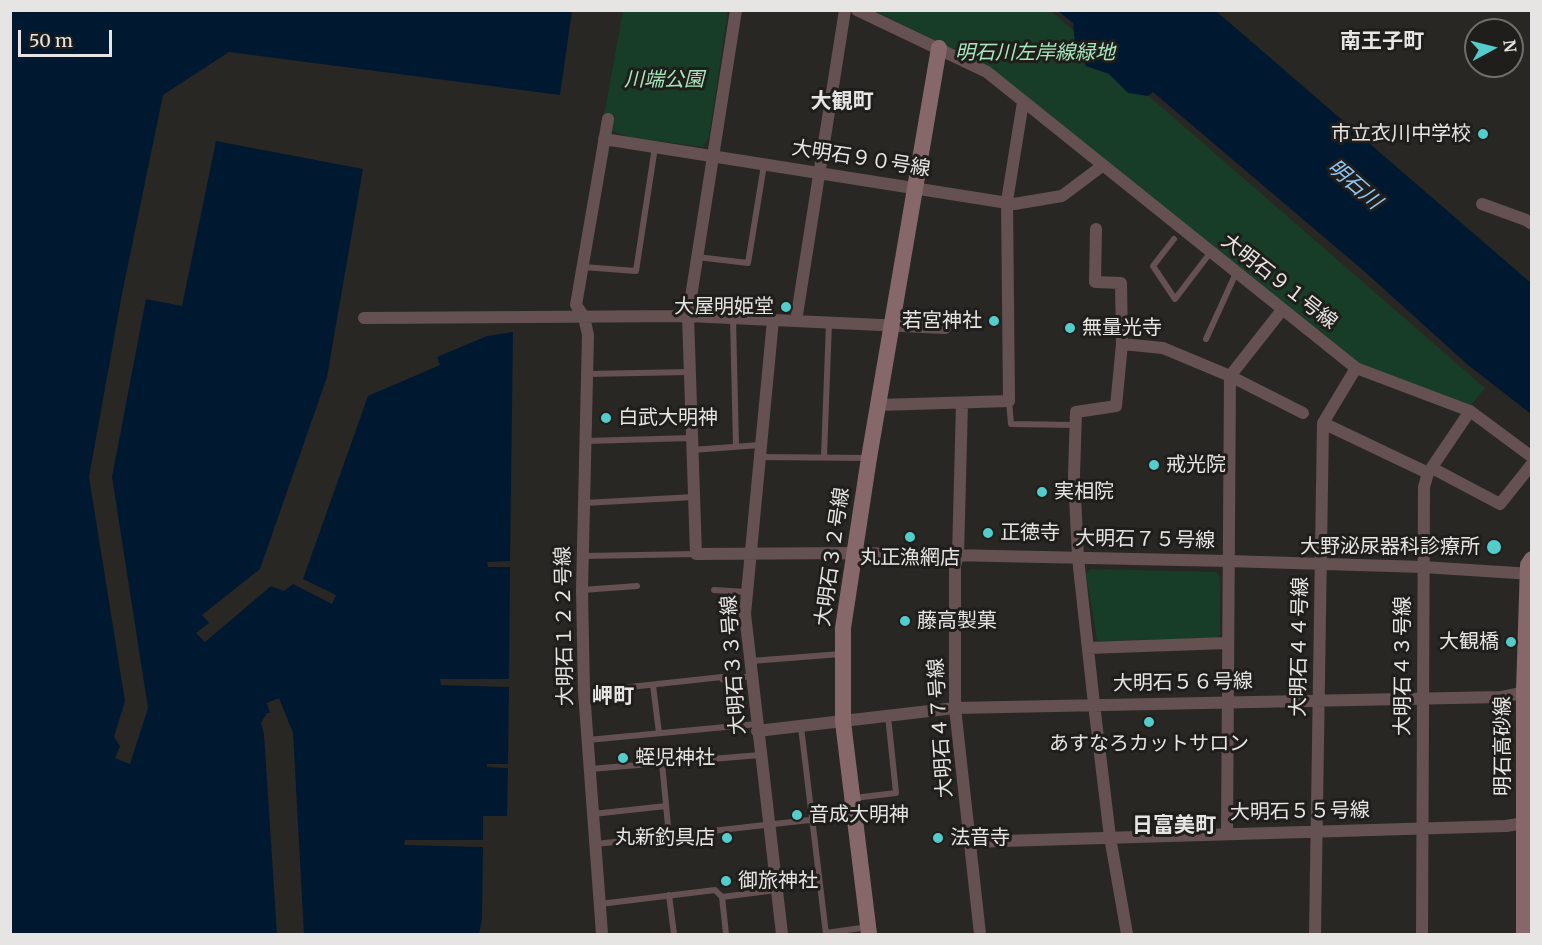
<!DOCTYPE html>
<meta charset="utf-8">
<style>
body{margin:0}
#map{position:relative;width:1542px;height:945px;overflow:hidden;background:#292724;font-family:Merriweather,serif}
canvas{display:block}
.frame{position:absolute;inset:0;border:12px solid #e6e5e3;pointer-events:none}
.north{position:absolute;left:1464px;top:18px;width:60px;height:60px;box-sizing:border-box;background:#1f1e1b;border:2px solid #6f6e6b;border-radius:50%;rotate:83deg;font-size:16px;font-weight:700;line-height:24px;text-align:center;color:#e6e5e3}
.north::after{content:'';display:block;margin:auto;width:21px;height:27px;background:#52cdcc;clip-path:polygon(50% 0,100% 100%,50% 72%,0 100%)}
.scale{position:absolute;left:18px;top:30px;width:94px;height:27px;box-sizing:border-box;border:3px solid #e6e5e3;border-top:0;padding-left:8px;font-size:18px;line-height:21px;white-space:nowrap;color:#e6e5e3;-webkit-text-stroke:4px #1f1e1b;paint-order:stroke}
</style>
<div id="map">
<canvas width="1542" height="945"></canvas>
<div class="frame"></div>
<div class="north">N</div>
<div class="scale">50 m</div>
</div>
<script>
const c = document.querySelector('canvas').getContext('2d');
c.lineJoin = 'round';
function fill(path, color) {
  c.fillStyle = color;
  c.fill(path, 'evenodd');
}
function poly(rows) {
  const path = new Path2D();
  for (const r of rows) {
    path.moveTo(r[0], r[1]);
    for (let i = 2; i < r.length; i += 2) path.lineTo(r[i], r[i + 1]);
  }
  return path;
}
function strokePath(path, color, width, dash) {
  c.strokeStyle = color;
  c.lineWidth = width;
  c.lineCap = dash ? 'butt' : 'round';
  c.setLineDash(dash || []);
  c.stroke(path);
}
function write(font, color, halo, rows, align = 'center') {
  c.font = font + ' Merriweather,"Noto Sans JP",serif';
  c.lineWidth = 6;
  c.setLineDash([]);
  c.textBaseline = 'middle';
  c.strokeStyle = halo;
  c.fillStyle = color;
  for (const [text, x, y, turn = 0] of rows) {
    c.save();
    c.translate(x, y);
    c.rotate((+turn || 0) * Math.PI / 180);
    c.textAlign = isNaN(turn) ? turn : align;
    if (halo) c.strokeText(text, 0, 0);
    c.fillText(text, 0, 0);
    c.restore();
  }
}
fill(poly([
 [623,11,728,11,709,137,703,147,629,137,602,127],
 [875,11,1051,11,1485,388,1471,405,1358,364,1323,333,1271,296,940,43],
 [1090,569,1216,572,1220,576,1220,635,1216,638,1097,641,1086,574]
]), '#173c27');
fill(poly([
 [10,11,572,11,560,95,229,52,163,95,122,294,89,477,125,701,114,737,120,746,115,758,130,764,148,708,112,477,146,299,182,306,216,141,363,169,327,377,260,569,202,615,209,623,196,633,205,642,271,586,284,591,293,584,332,604,336,595,303,579,368,396,440,365,437,357,487,336,513,332,510,561,487,562,488,567,510,567,509,679,440,679,441,685,509,687,508,764,487,764,487,767,508,768,507,816,483,816,483,840,405,840,404,845,483,847,482,919,479,934,11,934],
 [1058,11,1216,11,1531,283,1531,414,1468,365,1365,272,1153,92,1148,96,1128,93,1109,74,1086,66,1075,44,1073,23]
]), '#001931');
fill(poly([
 [279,698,293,733,304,934,277,934,264,734,261,723,267,713,270,713,267,703]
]), '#292724');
strokePath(poly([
 [1174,239,1153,266,1175,299,1210,253],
 [697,257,748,263,764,165],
 [583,267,636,271,655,147],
 [733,318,736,446],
 [1206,339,1236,273],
 [587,374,689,372],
 [1009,401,1011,424,1075,425],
 [586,441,692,438],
 [692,450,760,445],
 [824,456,829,323],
 [759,457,868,458],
 [584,503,694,497],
 [583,556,696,554],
 [582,590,637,586],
 [714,590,747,592],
 [751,661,841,654],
 [653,685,659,733],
 [584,692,722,677,723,680,752,676],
 [801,727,826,934],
 [588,740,757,724],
 [662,763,669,836],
 [590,769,760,755],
 [854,798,896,793,888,716],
 [593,814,666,806],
 [596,844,854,815],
 [669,895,674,934],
 [722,897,726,934],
 [600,904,715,890,722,897,776,890],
 [826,933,868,927]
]), '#655152', 6);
strokePath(poly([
 [736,10,688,316,696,554,856,553,1228,561,1423,567,1532,574],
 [857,10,987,72,1356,368,1470,411,1532,457],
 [604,139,1014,204,1062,196,1102,166],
 [1482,204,1526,220,1532,224],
 [1096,229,1095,282,1121,283,1122,344,1116,406,1076,412,1074,475,1078,558,1094,704,1110,837,1127,934],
 [364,318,688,316,945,328],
 [773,320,745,614,782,934],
 [796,321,845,10],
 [1122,344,1163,348,1230,376,1303,413],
 [962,403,958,555,955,566,955,708,980,934],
 [879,405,1009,401,1007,201,1023,102],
 [1323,423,1428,473],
 [1432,468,1500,504,1532,464],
 [1088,648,1227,643],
 [757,731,955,708,1502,697,1531,691],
 [1227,833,1230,376,1282,310],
 [969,842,1506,826,1530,822],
 [602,934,584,692,582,590,588,335,584,317,576,305,608,119],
 [1315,934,1323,423,1356,368],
 [1422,934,1424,487,1428,473,1470,411]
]), '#655152', 12);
strokePath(poly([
 [869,934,843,722,843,628,869,458,939,48],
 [1524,934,1524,691,1528,565,1532,559]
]), '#87686a', 16);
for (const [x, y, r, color] of [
 [1483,134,6,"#52cdcc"],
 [786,307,6,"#52cdcc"],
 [994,321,6,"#52cdcc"],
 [1070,328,6,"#52cdcc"],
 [606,418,6,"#52cdcc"],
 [1154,465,6,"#52cdcc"],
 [1042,492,6,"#52cdcc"],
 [988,533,6,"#52cdcc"],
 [910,537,6,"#52cdcc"],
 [1494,547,8,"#52cdcc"],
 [905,621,6,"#52cdcc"],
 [1511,642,6,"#52cdcc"],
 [1149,722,6,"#52cdcc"],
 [623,758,6,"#52cdcc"],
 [797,815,6,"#52cdcc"],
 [727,838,6,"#52cdcc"],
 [938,838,6,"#52cdcc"],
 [726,881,6,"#52cdcc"]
]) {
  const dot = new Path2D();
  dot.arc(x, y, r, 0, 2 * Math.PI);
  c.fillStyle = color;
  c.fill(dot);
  strokePath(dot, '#1f1e1b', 2);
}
write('italic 20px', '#a6e8be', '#1f1e1b', [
 ["明石川左岸線緑地",1035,53],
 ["川端公園",664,80]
]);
write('20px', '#e6e5e3', '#1f1e1b', [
 ["市立衣川中学校",1471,134,"right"],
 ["大屋明姫堂",774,307,"right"],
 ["若宮神社",982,321,"right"],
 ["無量光寺",1082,328],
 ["白武大明神",618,418],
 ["戒光院",1166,465],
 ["実相院",1054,492],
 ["正徳寺",1000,533],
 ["大野泌尿器科診療所",1480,547,"right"],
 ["丸正漁網店",910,558,"center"],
 ["藤高製菓",917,621],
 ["大観橋",1499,642,"right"],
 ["あすなろカットサロン",1149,744,"center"],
 ["蛭児神社",635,758],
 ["音成大明神",809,815],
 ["丸新釣具店",715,838,"right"],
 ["法音寺",950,838],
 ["御旅神社",738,881]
], 'left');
write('20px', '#e6e5e3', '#1f1e1b', [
 ["大明石９０号線",861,159,9],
 ["大明石９１号線",1279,282,38],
 ["大明石７５号線",1145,540,1],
 ["大明石３２号線",833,557,-82],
 ["大明石１２２号線",565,626,-91],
 ["大明石４４号線",1300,647,-89],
 ["大明石３３号線",734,665,-94],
 ["大明石４３号線",1403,666,-90],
 ["大明石５６号線",1183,683,-1],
 ["大明石４７号線",941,728,-94],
 ["明石高砂線",1503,746,-90],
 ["大明石５５号線",1300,812,-1]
]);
write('bold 21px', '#e6e5e3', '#1f1e1b', [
 ["南王子町",1382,42],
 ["大観町",842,102],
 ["岬町",613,697],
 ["日富美町",1174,826]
]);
write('italic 21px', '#8ec5f4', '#1f1e1b', [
 ["明石川",1354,185,41]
]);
</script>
